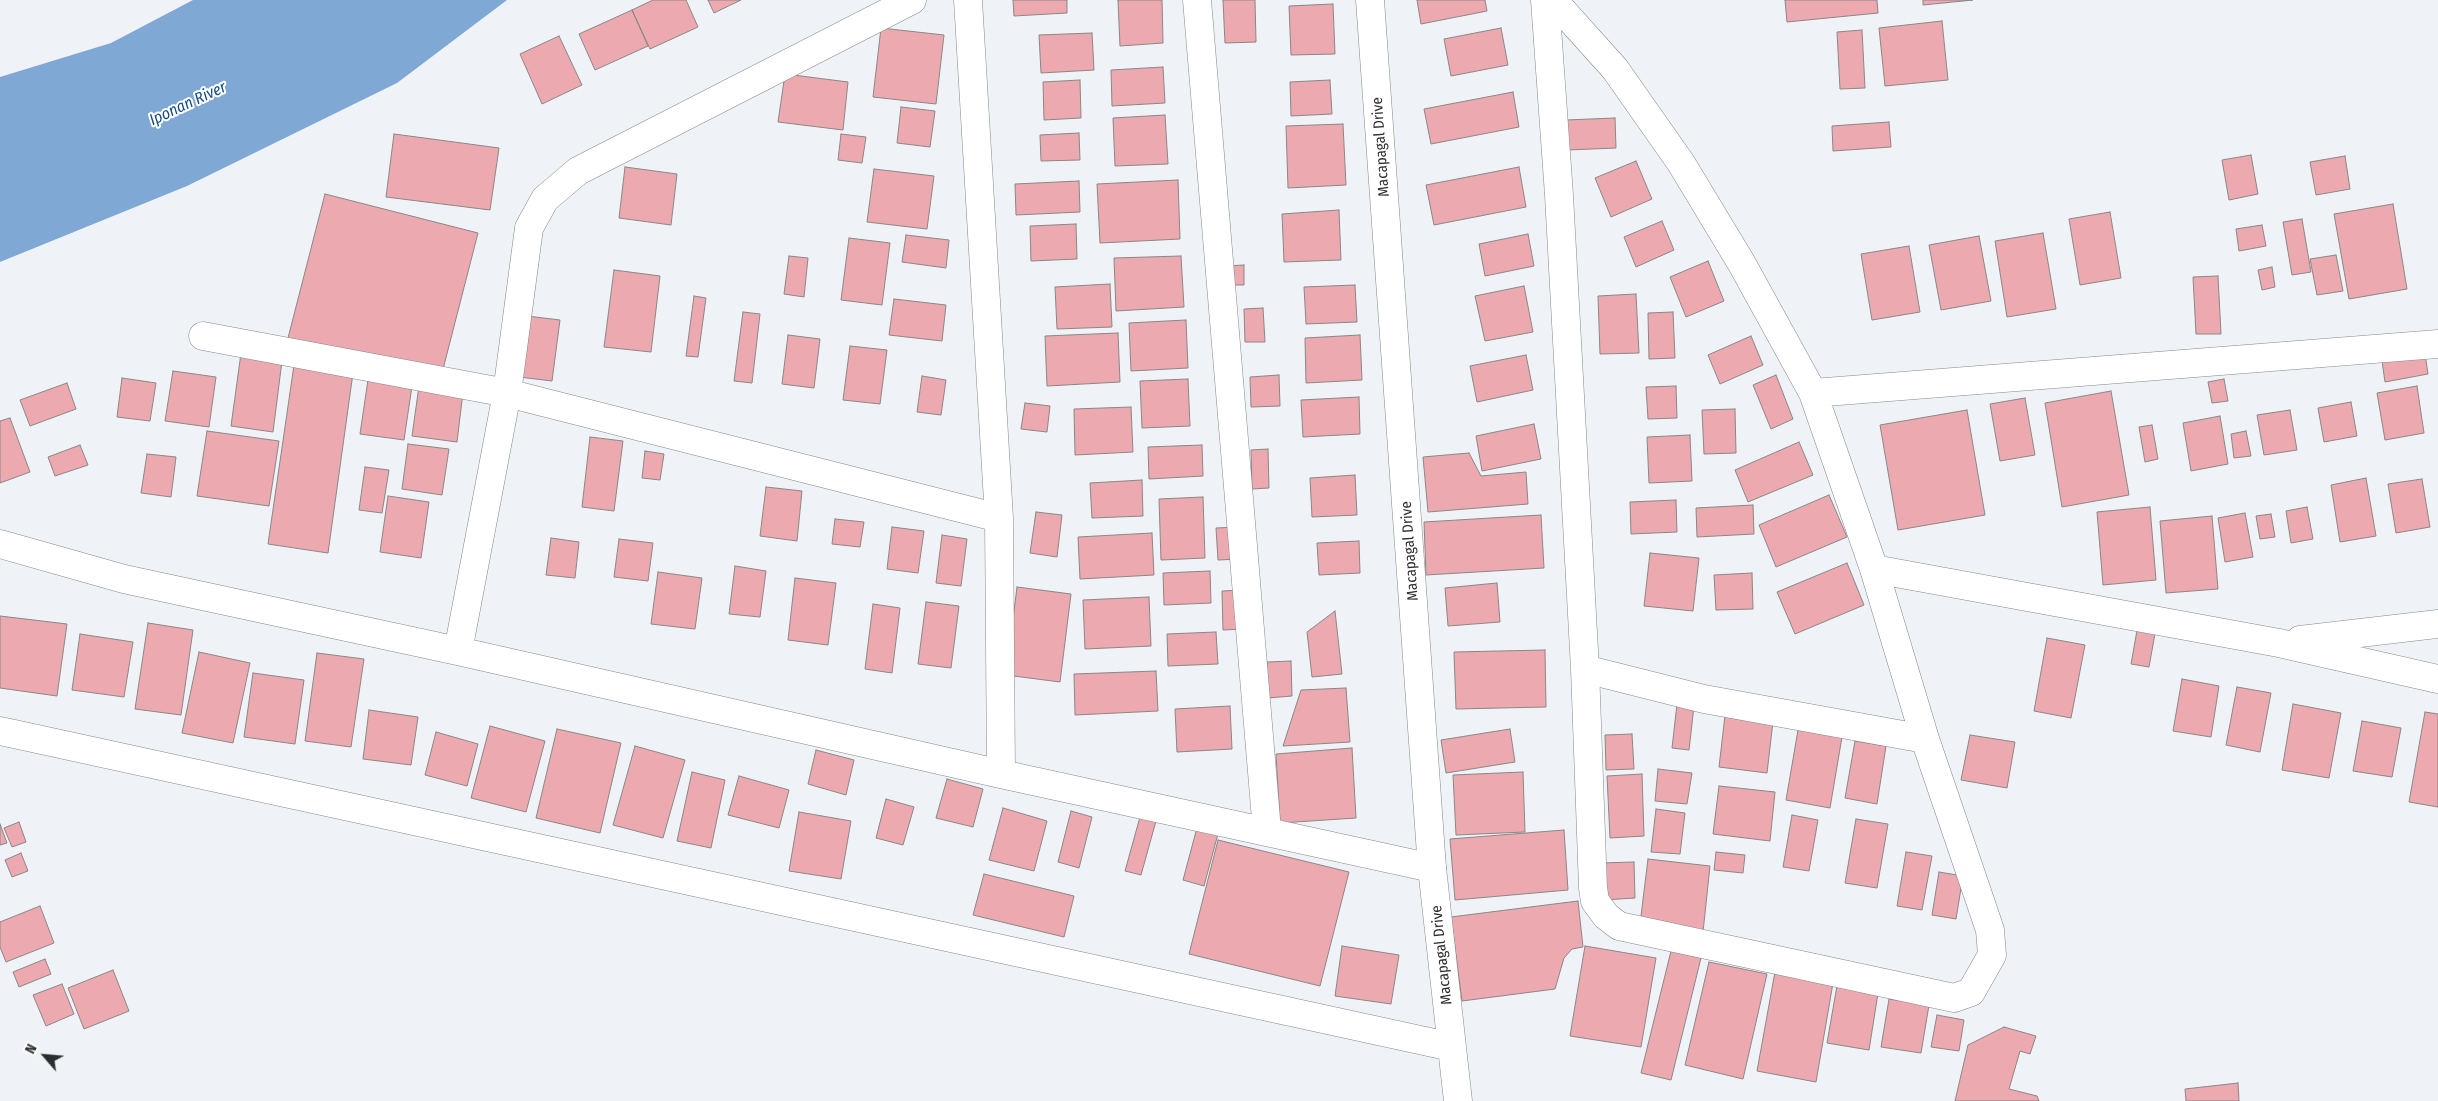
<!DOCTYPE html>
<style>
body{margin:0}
#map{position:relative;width:2438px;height:1101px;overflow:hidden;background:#eff2f6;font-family:"Fira Sans Condensed",sans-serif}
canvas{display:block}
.north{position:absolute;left:20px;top:1031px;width:50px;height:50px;-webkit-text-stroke:4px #fff;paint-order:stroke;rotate:297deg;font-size:14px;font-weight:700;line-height:20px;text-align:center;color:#2c2d2e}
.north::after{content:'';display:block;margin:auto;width:18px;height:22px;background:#2c2d2e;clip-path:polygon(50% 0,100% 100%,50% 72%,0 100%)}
</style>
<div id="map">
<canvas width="2438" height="1101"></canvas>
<div class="north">N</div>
</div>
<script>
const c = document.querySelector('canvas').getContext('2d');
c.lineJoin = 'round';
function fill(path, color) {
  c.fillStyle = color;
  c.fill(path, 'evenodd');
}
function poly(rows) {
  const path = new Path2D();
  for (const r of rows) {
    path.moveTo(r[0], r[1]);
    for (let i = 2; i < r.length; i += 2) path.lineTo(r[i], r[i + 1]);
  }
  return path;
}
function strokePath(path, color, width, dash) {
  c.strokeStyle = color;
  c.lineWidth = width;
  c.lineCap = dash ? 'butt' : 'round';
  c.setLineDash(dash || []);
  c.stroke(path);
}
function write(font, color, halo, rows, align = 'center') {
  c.font = font + ' "Fira Sans Condensed",sans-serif';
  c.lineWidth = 4;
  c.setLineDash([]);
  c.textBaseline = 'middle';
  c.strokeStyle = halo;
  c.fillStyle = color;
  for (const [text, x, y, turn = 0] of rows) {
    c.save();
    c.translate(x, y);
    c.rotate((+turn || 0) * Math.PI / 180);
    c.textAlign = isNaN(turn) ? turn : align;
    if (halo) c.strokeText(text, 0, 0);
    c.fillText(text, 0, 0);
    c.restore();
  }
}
fill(poly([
 [193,0,507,0,397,83,187,186,0,262,0,77,111,43]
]), '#80a8d5');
const building = poly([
 [653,0,686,0,698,27,650,49,632,10,653,0],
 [708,0,741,0,714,13,708,0],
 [1013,0,1067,0,1067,13,1014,16,1013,0],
 [1118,0,1162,0,1163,43,1120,46,1118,0],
 [1223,0,1255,0,1256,42,1225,43,1223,0],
 [1417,0,1485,0,1487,11,1421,24,1417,0],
 [1785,0,1877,0,1878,13,1787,22,1785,0],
 [1923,0,1973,0,1923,5,1923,0],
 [1333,4,1335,54,1291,55,1289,6,1333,4],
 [632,10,648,46,595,70,579,34,632,10],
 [1942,21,1948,80,1885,86,1879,28,1942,21],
 [881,28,944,35,936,104,873,97,881,28],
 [1501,28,1508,65,1451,76,1444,39,1501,28],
 [1862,30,1865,88,1840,89,1837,32,1862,30],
 [1092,33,1094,70,1041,73,1039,35,1092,33],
 [559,36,582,85,542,104,520,54,559,36],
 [1163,67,1165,103,1112,106,1111,70,1163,67],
 [785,74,848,82,843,130,778,122,785,74],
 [1080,80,1081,118,1044,120,1043,82,1080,80],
 [1330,80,1332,114,1291,116,1290,82,1330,80],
 [1513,92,1519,127,1431,144,1424,109,1513,92],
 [901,107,935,111,930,147,897,143,901,107],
 [1165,115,1168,164,1115,166,1113,118,1165,115],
 [1615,118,1616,148,1567,150,1566,120,1615,118],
 [1889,122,1891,147,1833,151,1832,126,1889,122],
 [1343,124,1346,185,1288,188,1286,126,1343,124],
 [1079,133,1080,160,1041,161,1040,135,1079,133],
 [394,134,499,148,490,210,386,197,394,134],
 [841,134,866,137,862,163,838,160,841,134],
 [2251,155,2258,194,2229,200,2222,160,2251,155],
 [2345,156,2350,189,2316,195,2310,162,2345,156],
 [1636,161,1652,199,1611,217,1595,178,1636,161],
 [625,167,677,174,671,225,619,218,625,167],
 [1519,167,1526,207,1434,225,1426,185,1519,167],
 [874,169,934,176,927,229,867,222,874,169],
 [1178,180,1180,239,1100,243,1097,184,1178,180],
 [1079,181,1080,212,1016,215,1015,184,1079,181],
 [325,194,478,233,441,377,288,338,325,194],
 [2393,204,2407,289,2349,299,2334,214,2393,204],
 [1339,210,1341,260,1284,262,1282,214,1339,210],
 [2110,212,2121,278,2080,285,2069,219,2110,212],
 [2302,219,2311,272,2292,275,2283,222,2302,219],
 [1662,221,1674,250,1636,267,1624,237,1662,221],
 [1076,224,1077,259,1031,261,1030,226,1076,224],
 [2262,225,2266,246,2239,251,2236,229,2262,225],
 [2043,233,2056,309,2007,317,1995,241,2043,233],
 [1528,234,1534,266,1485,276,1479,244,1528,234],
 [906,235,949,240,946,268,902,262,906,235],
 [1979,236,1991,301,1941,310,1929,245,1979,236],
 [849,238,890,243,882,305,841,300,849,238],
 [1909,246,1920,312,1872,320,1861,254,1909,246],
 [2336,255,2343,291,2317,295,2310,259,2336,255],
 [789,256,808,258,804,297,784,294,789,256],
 [1181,256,1184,307,1116,311,1114,258,1181,256],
 [1708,261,1724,301,1686,317,1670,277,1708,261],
 [1244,265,1244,285,1227,285,1226,266,1244,265],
 [2272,267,2275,287,2262,290,2258,270,2272,267],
 [614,270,660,276,651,352,604,347,614,270],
 [2218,276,2221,334,2196,334,2193,277,2218,276],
 [1110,284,1112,327,1057,329,1055,287,1110,284],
 [1355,285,1357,322,1306,324,1304,287,1355,285],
 [1524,286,1533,332,1485,341,1475,296,1524,286],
 [1636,294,1639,353,1600,354,1598,296,1636,294],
 [694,296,706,298,698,357,686,356,694,296],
 [894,299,946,305,942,341,889,335,894,299],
 [1263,308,1265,342,1245,342,1244,309,1263,308],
 [743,312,760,314,752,383,734,381,743,312],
 [1673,312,1675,358,1649,359,1648,313,1673,312],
 [527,316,560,320,552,381,519,377,527,316],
 [1186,320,1188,368,1131,371,1129,323,1186,320],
 [1118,333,1120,382,1047,386,1045,336,1118,333],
 [788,335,820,339,814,388,782,384,788,335],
 [1360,335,1362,380,1306,383,1305,338,1360,335],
 [1751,336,1763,365,1720,384,1708,355,1751,336],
 [242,346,283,353,273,432,231,426,242,346],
 [850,346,887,350,880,404,843,400,850,346],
 [2425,354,2428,374,2385,382,2382,361,2425,354],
 [1526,355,1533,390,1477,402,1470,366,1526,355],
 [294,365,353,373,328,553,268,544,294,365],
 [173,371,216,377,209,427,165,421,173,371],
 [1279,375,1280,406,1251,407,1250,377,1279,375],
 [1776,375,1793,419,1771,429,1753,385,1776,375],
 [922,376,946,380,941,415,917,412,922,376],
 [122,378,156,383,150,421,117,417,122,378],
 [1188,379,1190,426,1142,428,1140,381,1188,379],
 [2224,379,2228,401,2212,403,2208,382,2224,379],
 [368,380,412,386,404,440,360,434,368,380],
 [67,383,76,409,30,426,20,400,67,383],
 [419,386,463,392,457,442,412,436,419,386],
 [1676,386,1677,418,1648,419,1646,387,1676,386],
 [2417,386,2424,433,2385,440,2377,393,2417,386],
 [2111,391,2129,495,2062,507,2045,403,2111,391],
 [1359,397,1360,434,1303,437,1301,400,1359,397],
 [2025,398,2035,455,2000,461,1990,404,2025,398],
 [2351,402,2357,436,2324,442,2318,408,2351,402],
 [1025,403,1050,406,1047,432,1021,429,1025,403],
 [1131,407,1133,452,1075,455,1074,409,1131,407],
 [1735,409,1736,453,1704,454,1702,410,1735,409],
 [1967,410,1985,515,1898,530,1880,425,1967,410],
 [2290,410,2297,450,2264,455,2257,415,2290,410],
 [2220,416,2228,464,2191,471,2183,423,2220,416],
 [10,418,30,472,0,483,0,421,10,418],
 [1534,424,1541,459,1482,471,1476,436,1534,424],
 [2152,425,2158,459,2145,462,2139,427,2152,425],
 [207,431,279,441,269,506,197,496,207,431],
 [2246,431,2251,456,2234,458,2231,434,2246,431],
 [1690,435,1692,481,1649,483,1647,437,1690,435],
 [590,437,623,441,614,511,582,507,590,437],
 [1799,442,1813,475,1748,502,1735,470,1799,442],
 [408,444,449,449,442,495,402,489,408,444],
 [80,445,88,465,55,476,48,457,80,445],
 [1202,445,1203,476,1149,479,1148,447,1202,445],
 [1268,449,1269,488,1252,489,1251,450,1268,449],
 [645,451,664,454,660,480,642,478,645,451],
 [1469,453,1481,476,1526,472,1528,504,1428,512,1423,457,1469,453],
 [147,454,176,457,171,497,141,493,147,454],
 [365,467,389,470,382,513,359,510,365,467],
 [1355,475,1357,515,1312,517,1310,478,1355,475],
 [2366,478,2376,536,2340,542,2331,485,2366,478],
 [2422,479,2430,527,2396,533,2388,484,2422,479],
 [1142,480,1143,516,1092,518,1090,483,1142,480],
 [766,487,802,491,797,541,760,536,766,487],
 [1829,495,1847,537,1776,567,1759,525,1829,495],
 [388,496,429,502,421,558,380,552,388,496],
 [1203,497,1205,558,1161,560,1159,499,1203,497],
 [1676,500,1677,532,1631,534,1630,502,1676,500],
 [1753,505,1754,534,1697,537,1696,508,1753,505],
 [2150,507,2156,580,2103,585,2097,512,2150,507],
 [2307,507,2313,539,2291,543,2286,511,2307,507],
 [1036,512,1062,515,1057,557,1030,553,1036,512],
 [2245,513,2253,557,2225,562,2218,518,2245,513],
 [2271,514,2275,537,2260,539,2256,516,2271,514],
 [1541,515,1544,568,1426,575,1424,522,1541,515],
 [2212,516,2218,589,2166,593,2160,521,2212,516],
 [835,519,864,522,860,547,832,544,835,519],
 [892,527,924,531,918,573,887,569,892,527],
 [1238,527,1239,559,1218,560,1216,528,1238,527],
 [1152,533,1154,575,1080,579,1078,537,1152,533],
 [942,535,967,539,961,586,936,583,942,535],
 [551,538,579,542,575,578,546,575,551,538],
 [619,539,653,543,648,581,614,577,619,539],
 [1359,541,1360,573,1319,575,1317,543,1359,541],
 [1650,553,1699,558,1693,611,1644,606,1650,553],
 [1847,563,1864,605,1795,634,1777,592,1847,563],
 [735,566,766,571,760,617,729,614,735,566],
 [1210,571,1211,603,1164,605,1163,573,1210,571],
 [658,572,702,578,695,629,651,624,658,572],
 [1752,573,1753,609,1716,610,1714,575,1752,573],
 [795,578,836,583,828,645,788,640,795,578],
 [1497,583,1500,622,1448,626,1445,588,1497,583],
 [1017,587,1071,594,1060,682,1006,675,1017,587],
 [1243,590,1245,629,1223,630,1222,591,1243,590],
 [1149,597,1151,646,1085,649,1083,600,1149,597],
 [926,602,959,606,951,668,918,664,926,602],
 [873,604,900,608,892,673,865,669,873,604],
 [1335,611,1342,674,1312,677,1307,632,1335,611],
 [0,616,67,624,57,696,0,688,0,616],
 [148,623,193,630,181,715,135,709,148,623],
 [2138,625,2156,628,2149,667,2131,664,2138,625],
 [1216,632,1218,664,1168,666,1167,634,1216,632],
 [80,634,133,642,124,697,72,690,80,634],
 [2047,638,2085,645,2071,718,2034,711,2047,638],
 [1545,650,1546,707,1456,709,1454,652,1545,650],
 [199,652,250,663,233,743,182,733,199,652],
 [317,653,364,659,351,747,305,741,317,653],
 [1291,661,1292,696,1268,698,1267,662,1291,661],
 [1156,671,1158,711,1075,715,1074,674,1156,671],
 [253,673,304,680,295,744,244,737,253,673],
 [2182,679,2219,686,2211,737,2173,731,2182,679],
 [2237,687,2271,693,2260,752,2226,745,2237,687],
 [1346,688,1350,742,1283,746,1301,690,1346,688],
 [1677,704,1694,706,1689,750,1672,748,1677,704],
 [2293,704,2341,713,2329,778,2282,770,2293,704],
 [1230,706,1232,749,1177,752,1175,709,1230,706],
 [1726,707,1774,713,1767,773,1719,767,1726,707],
 [369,710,418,717,411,765,363,759,369,710],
 [2425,712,2438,714,2438,807,2409,802,2425,712],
 [2362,721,2401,728,2392,777,2353,771,2362,721],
 [490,726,545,741,526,812,471,798,490,726],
 [557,729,621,743,600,833,536,818,557,729],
 [1510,729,1515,762,1446,773,1441,740,1510,729],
 [1798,730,1842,737,1830,808,1786,800,1798,730],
 [436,732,478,744,467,786,425,775,436,732],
 [1632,734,1634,769,1606,770,1605,735,1632,734],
 [1970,735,2015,742,2007,788,1961,780,1970,735],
 [1855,741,1886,746,1877,804,1845,798,1855,741],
 [635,746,685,760,663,838,613,825,635,746],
 [1352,748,1356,818,1280,823,1276,754,1352,748],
 [816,750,854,760,846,795,808,784,816,750],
 [1658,769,1692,773,1687,804,1655,801,1658,769],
 [692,772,725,780,711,848,677,841,692,772],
 [1523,772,1525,832,1456,835,1453,775,1523,772],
 [1642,774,1644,836,1610,838,1607,776,1642,774],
 [739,776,789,790,779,828,728,815,739,776],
 [947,779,983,789,973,827,936,818,947,779],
 [1719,786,1775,792,1770,841,1713,834,1719,786],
 [886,799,914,807,903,845,876,838,886,799],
 [1003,808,1047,821,1034,871,989,860,1003,808],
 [1656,809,1685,813,1680,854,1651,852,1656,809],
 [1071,811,1092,817,1079,868,1058,862,1071,811],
 [799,812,851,821,841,879,789,871,799,812],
 [1792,815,1818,820,1809,871,1783,867,1792,815],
 [1140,817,1156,821,1141,875,1125,871,1140,817],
 [1856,819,1888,824,1877,888,1845,883,1856,819],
 [19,822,26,842,12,847,4,828,19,822],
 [0,824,7,843,0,845,0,824],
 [1198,824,1219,830,1204,886,1183,880,1198,824],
 [1564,830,1568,890,1455,900,1450,839,1564,830],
 [1218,840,1349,872,1320,986,1189,954,1218,840],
 [1716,852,1745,855,1743,873,1714,870,1716,852],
 [1906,852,1932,856,1922,910,1897,906,1906,852],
 [21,853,28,871,12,877,5,860,21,853],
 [1648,859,1710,866,1703,932,1640,924,1648,859],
 [1634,862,1635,898,1603,900,1601,863,1634,862],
 [1939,872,1963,876,1956,919,1932,915,1939,872],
 [984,874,1074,896,1064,937,973,915,984,874],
 [1578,901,1583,947,1572,949,1564,958,1555,989,1462,1001,1451,917,1578,901],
 [40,906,54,943,6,962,0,947,0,922,40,906],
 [1342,946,1399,955,1391,1004,1335,996,1342,946],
 [1585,946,1656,958,1641,1047,1570,1036,1585,946],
 [1671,951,1701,958,1671,1080,1641,1073,1671,951],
 [45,959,51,974,19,987,13,972,45,959],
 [1709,962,1767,974,1743,1079,1685,1065,1709,962],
 [113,970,129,1011,84,1029,68,988,113,970],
 [1775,972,1833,983,1816,1082,1757,1071,1775,972],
 [1838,980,1879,987,1869,1050,1827,1043,1838,980],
 [62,984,74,1014,46,1026,33,995,62,984],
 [1889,999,1929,1005,1921,1053,1881,1047,1889,999],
 [1937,1015,1964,1020,1959,1051,1931,1047,1937,1015],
 [2004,1027,2036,1036,2030,1054,2020,1051,2009,1089,2037,1096,2039,1101,1955,1101,1968,1045,2004,1027],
 [2238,1083,2239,1101,2186,1101,2185,1089,2238,1083]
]);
fill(building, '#eca9b0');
strokePath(building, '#8b8686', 1);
const street = poly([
 [968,0,999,518,1001,774],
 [1197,0,1267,831],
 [1545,0,1559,195,1585,669,1593,888,1595,901,1606,916,1619,926,1954,998,1971,992,1992,955,1990,930,1925,739,1874,569,1813,393,1742,264,1681,163,1615,69,1553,0],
 [203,336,507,393,999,518],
 [1813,393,2438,344],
 [0,544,124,579,458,651,1001,774,1432,868],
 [1874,569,2279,643,2438,679],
 [2300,640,2438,624],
 [458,651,507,393,529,228,545,199,578,171,912,0],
 [1585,669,1704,699,1925,739]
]);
const secondary = poly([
 [1370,0,1432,868,1458,1101],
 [0,731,1452,1047]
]);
strokePath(street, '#85888b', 29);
strokePath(secondary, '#85888b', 29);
strokePath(street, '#fff', 28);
strokePath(secondary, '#fff', 28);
write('15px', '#2c2d2e', '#fff', [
 ["Macapagal Drive",1381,147,-94],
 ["Macapagal Drive",1410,551,-94],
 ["Macapagal Drive",1442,955,-96]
]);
write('italic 16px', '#144d85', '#fff', [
 ["Iponan River",188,104,-25]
]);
</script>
